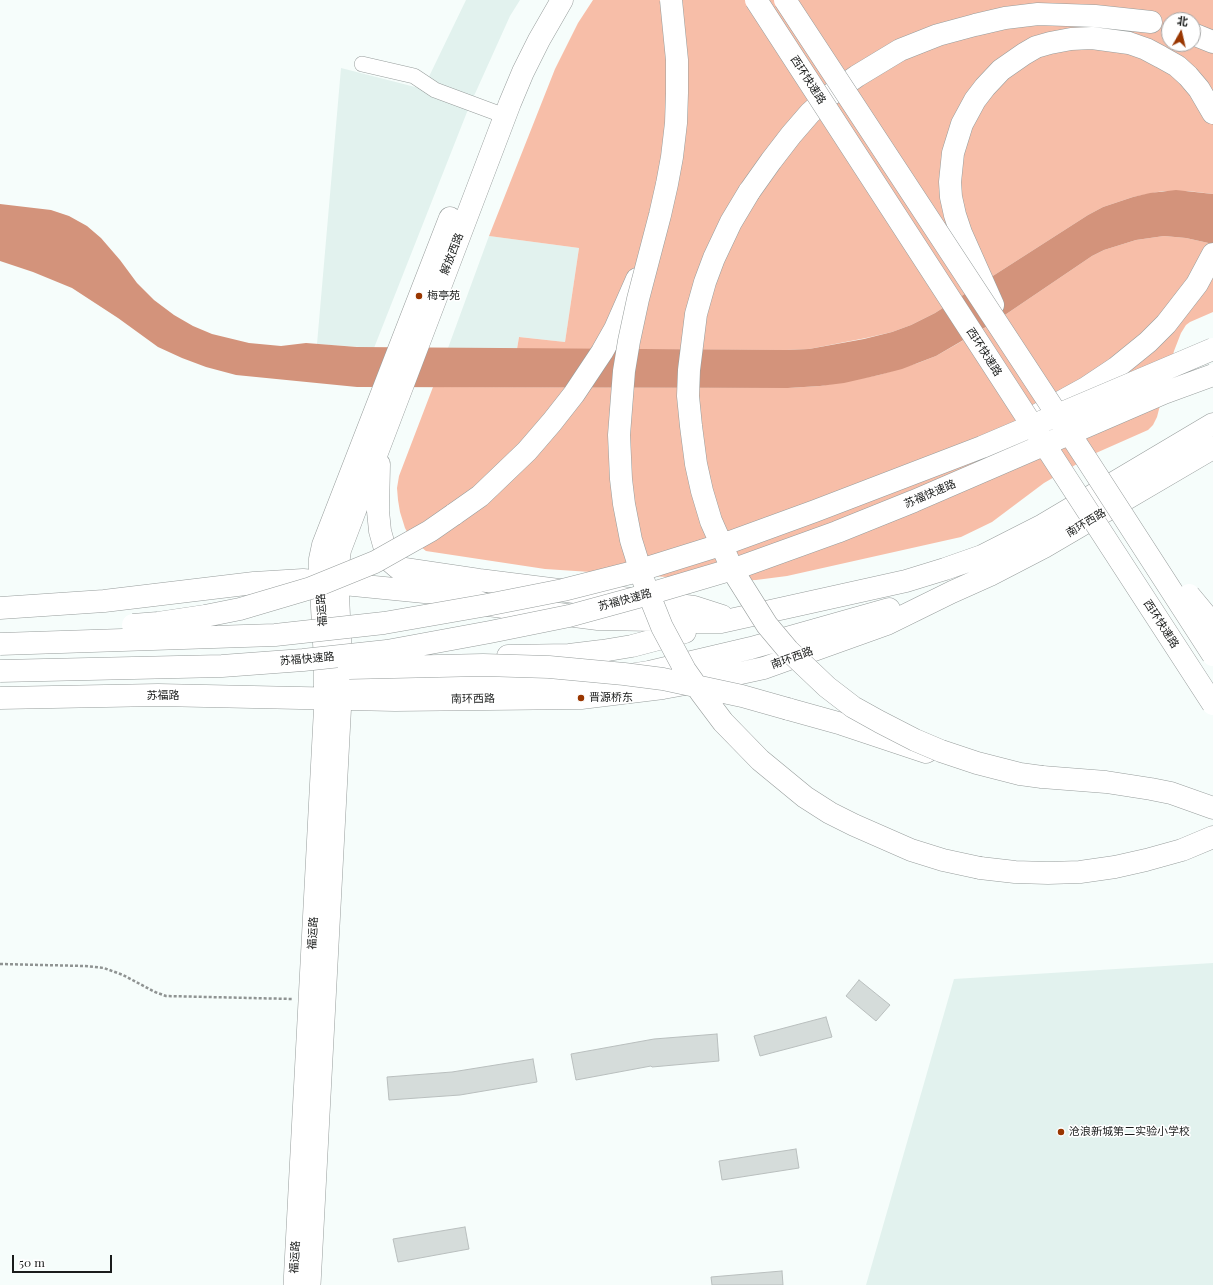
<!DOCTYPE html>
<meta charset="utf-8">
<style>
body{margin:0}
#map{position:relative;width:1213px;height:1285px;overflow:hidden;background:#f6fdfb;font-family:"Playfair Display","Noto Sans SC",serif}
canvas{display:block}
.north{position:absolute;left:1161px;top:12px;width:40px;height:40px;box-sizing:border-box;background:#fff;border:1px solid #a3a4a4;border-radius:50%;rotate:8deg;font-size:11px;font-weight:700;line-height:16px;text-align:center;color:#1a1c1b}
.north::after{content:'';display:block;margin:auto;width:14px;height:18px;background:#993600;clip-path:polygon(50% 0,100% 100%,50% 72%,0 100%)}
.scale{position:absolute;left:12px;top:1255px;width:100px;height:18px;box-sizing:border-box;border:2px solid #1a1c1b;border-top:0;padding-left:5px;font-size:12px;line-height:14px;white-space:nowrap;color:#1a1c1b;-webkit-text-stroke:3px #fff;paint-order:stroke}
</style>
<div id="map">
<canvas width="1213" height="1285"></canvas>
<div class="north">北</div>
<div class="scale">50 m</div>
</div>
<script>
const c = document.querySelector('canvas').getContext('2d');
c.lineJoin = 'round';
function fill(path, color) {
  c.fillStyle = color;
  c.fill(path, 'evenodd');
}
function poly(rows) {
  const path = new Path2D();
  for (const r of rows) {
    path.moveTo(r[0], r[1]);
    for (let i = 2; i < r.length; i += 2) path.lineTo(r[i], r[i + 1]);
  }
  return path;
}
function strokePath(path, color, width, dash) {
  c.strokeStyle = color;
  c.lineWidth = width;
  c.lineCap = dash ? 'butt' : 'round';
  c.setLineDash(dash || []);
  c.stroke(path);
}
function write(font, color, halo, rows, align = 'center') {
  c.font = font + ' "Playfair Display","Noto Sans SC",serif';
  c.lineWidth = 3;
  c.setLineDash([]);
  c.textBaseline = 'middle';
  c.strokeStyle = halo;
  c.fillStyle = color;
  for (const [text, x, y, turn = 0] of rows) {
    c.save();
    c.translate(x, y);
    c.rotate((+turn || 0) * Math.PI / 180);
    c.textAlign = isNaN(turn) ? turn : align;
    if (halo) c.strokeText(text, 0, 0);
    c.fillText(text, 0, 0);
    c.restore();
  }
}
fill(poly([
 [466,0,520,0,510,16,469,107,374,348,317,344,341,68,423,89],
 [489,236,579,248,565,342,519,337,517,349,448,348],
 [1213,963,1213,1285,866,1285,954,979]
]), '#e2f2ee');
fill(poly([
 [593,0,1213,0,1213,194,1188,191,1163,191,1133,197,1103,207,1088,215,935,313,911,325,892,332,866,338,809,349,786,350,517,349,519,337,565,342,579,248,489,236,555,69,578,23],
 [1169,20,1193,20,1193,44,1169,44],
 [1164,236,1186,238,1213,244,1213,312,1190,322,1186,325,1181,333,1174,351,1157,417,1153,425,1148,430,1096,453,1044,483,992,522,961,537,787,576,756,580,728,581,545,569,426,551,411,539,405,528,400,512,398,500,397,488,399,476,433,387,788,388,820,386,879,375,918,363,936,356,957,344,996,321,1092,256,1104,250,1136,240]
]), '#f7bea8');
fill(poly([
 [1176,190,1213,194,1213,244,1186,238,1164,236,1136,240,1104,250,1092,256,996,321,936,356,902,369,879,375,844,383,820,386,788,388,357,387,236,375,206,367,182,358,158,347,118,318,72,288,33,272,0,261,0,204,51,210,69,216,87,226,101,238,120,260,137,283,154,300,174,315,193,326,212,334,249,343,281,346,306,343,357,347,786,350,809,349,864,339,892,332,911,325,935,313,1088,215,1103,207,1133,197,1150,193]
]), '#d3937b');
const building = poly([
 [859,980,890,1005,876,1021,846,996,859,980],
 [826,1017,832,1037,760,1056,754,1036,826,1017],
 [717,1034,719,1061,652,1067,651,1066,576,1080,571,1054,654,1039,717,1034],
 [533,1059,537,1082,460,1095,389,1100,387,1077,452,1072,533,1059],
 [796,1149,799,1168,722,1180,719,1161,796,1149],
 [465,1227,469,1249,398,1262,393,1239,465,1227],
 [782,1271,783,1285,712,1285,711,1277,782,1271]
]);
fill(building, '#d5dcda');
strokePath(building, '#b9bfbe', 1);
const minor = poly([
 [362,64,414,76,435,90,505,116]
]);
const secondary = poly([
 [294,1285,325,699],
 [310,1285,341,699]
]);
const primary = poly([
 [379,464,378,511,380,531,385,549,391,562,398,568,479,580,694,607,722,616],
 [0,608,104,601,254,583,303,580,455,595,488,605,598,619,655,620,681,622,721,622,906,581,945,569,982,556,1043,525,1213,424],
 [508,656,569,655,602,651,632,646,685,632],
 [328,678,552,683,589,681,649,672,751,648,889,609],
 [0,698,158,695,395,700,581,698,663,688,718,678,764,668,887,624,952,592,990,575,1044,547,1213,448],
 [325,699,325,661,320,571,320,559,323,545,450,218],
 [341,699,341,661,337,572,340,550,510,103,523,72,539,40,562,0]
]);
const trunk = poly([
 [1193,34,1213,42],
 [749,192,771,161,791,135,810,113,830,95,857,76,900,50,938,35,975,25,1005,18,1038,14,1095,16,1151,22],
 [993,305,961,233,955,215,951,197,950,182,953,153,962,124,975,100,985,87,1001,70,1024,54,1036,47,1050,43,1071,39,1092,38,1129,43,1146,49,1161,57,1177,66,1188,76,1199,89,1213,113],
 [1037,415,1086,388,1116,368,1148,342,1166,324,1197,284,1213,254],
 [453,515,480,496,527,451,552,422,574,394,602,352,615,329,637,279],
 [788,709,842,724,926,752],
 [1042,777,1106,782,1151,789,1171,793,1213,808],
 [980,868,1015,872,1048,873,1080,872,1115,867,1146,860,1182,850,1213,837]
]);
strokePath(minor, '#979d9c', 16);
strokePath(secondary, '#979d9c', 22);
strokePath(primary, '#979d9c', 23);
strokePath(trunk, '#979d9c', 23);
strokePath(poly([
 [0,964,85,966,104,968,123,975,155,992,166,996,293,999]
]), '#8f9392', 2.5, [3, 2]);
strokePath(minor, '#fff', 15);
strokePath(secondary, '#fff', 21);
strokePath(primary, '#fff', 22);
strokePath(trunk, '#fff', 22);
const trunkBridge = poly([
 [671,0,677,60,677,93,676,123,672,157,667,184,660,215,638,299,629,341,624,371,619,435,621,479,624,504,631,540,644,582,662,627,685,670,702,694,723,722,760,760,805,797,830,813,854,825,911,850,943,860,980,868],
 [756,0,1213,704],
 [785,0,1087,460,1213,655],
 [749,192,731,222,714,258,705,282,696,314,689,370,688,396,691,426,696,464,702,491,711,521,733,571,767,625,788,650,827,687,853,707,880,722,915,740,941,751,977,763,1020,774,1042,777],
 [1189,595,1213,624],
 [133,625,158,623,205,616,240,609,311,588,375,562,430,531,453,515],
 [0,644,275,635,384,623,487,605,563,590,634,572,730,542,815,511,982,447,1213,349],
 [349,668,483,665,549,667,624,674,663,679,742,696,788,709],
 [0,671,222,666,303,660,387,651,490,632,569,616,642,596,740,567,837,532,914,501,1164,393,1213,375]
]);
strokePath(trunkBridge, '#979d9c', 23, []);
strokePath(trunkBridge, '#fff', 22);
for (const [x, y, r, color] of [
 [419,296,4,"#993600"],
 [581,698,4,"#993600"],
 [1061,1132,4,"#993600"]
]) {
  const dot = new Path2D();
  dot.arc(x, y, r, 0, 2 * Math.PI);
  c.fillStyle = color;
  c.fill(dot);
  strokePath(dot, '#fff', 1.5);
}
write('11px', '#1a1c1b', '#fff', [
 ["西环快速路",808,80,57],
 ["解放西路",452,254,-69],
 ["西环快速路",984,352,57],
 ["苏福快速路",930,494,-23],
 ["南环西路",1086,523,-31],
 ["苏福快速路",625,600,-15],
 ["福运路",322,610,-94],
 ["西环快速路",1161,624,57],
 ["南环西路",792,658,-20],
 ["苏福快速路",307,659,-5],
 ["苏福路",163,696],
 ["南环西路",473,699,-1],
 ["福运路",313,933,-87],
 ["福运路",295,1257,-87]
]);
write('11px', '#1a1c1b', '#fff', [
 ["梅亭苑",427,296],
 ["晋源桥东",589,698],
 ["沧浪新城第二实验小学校",1069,1132]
], 'left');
</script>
